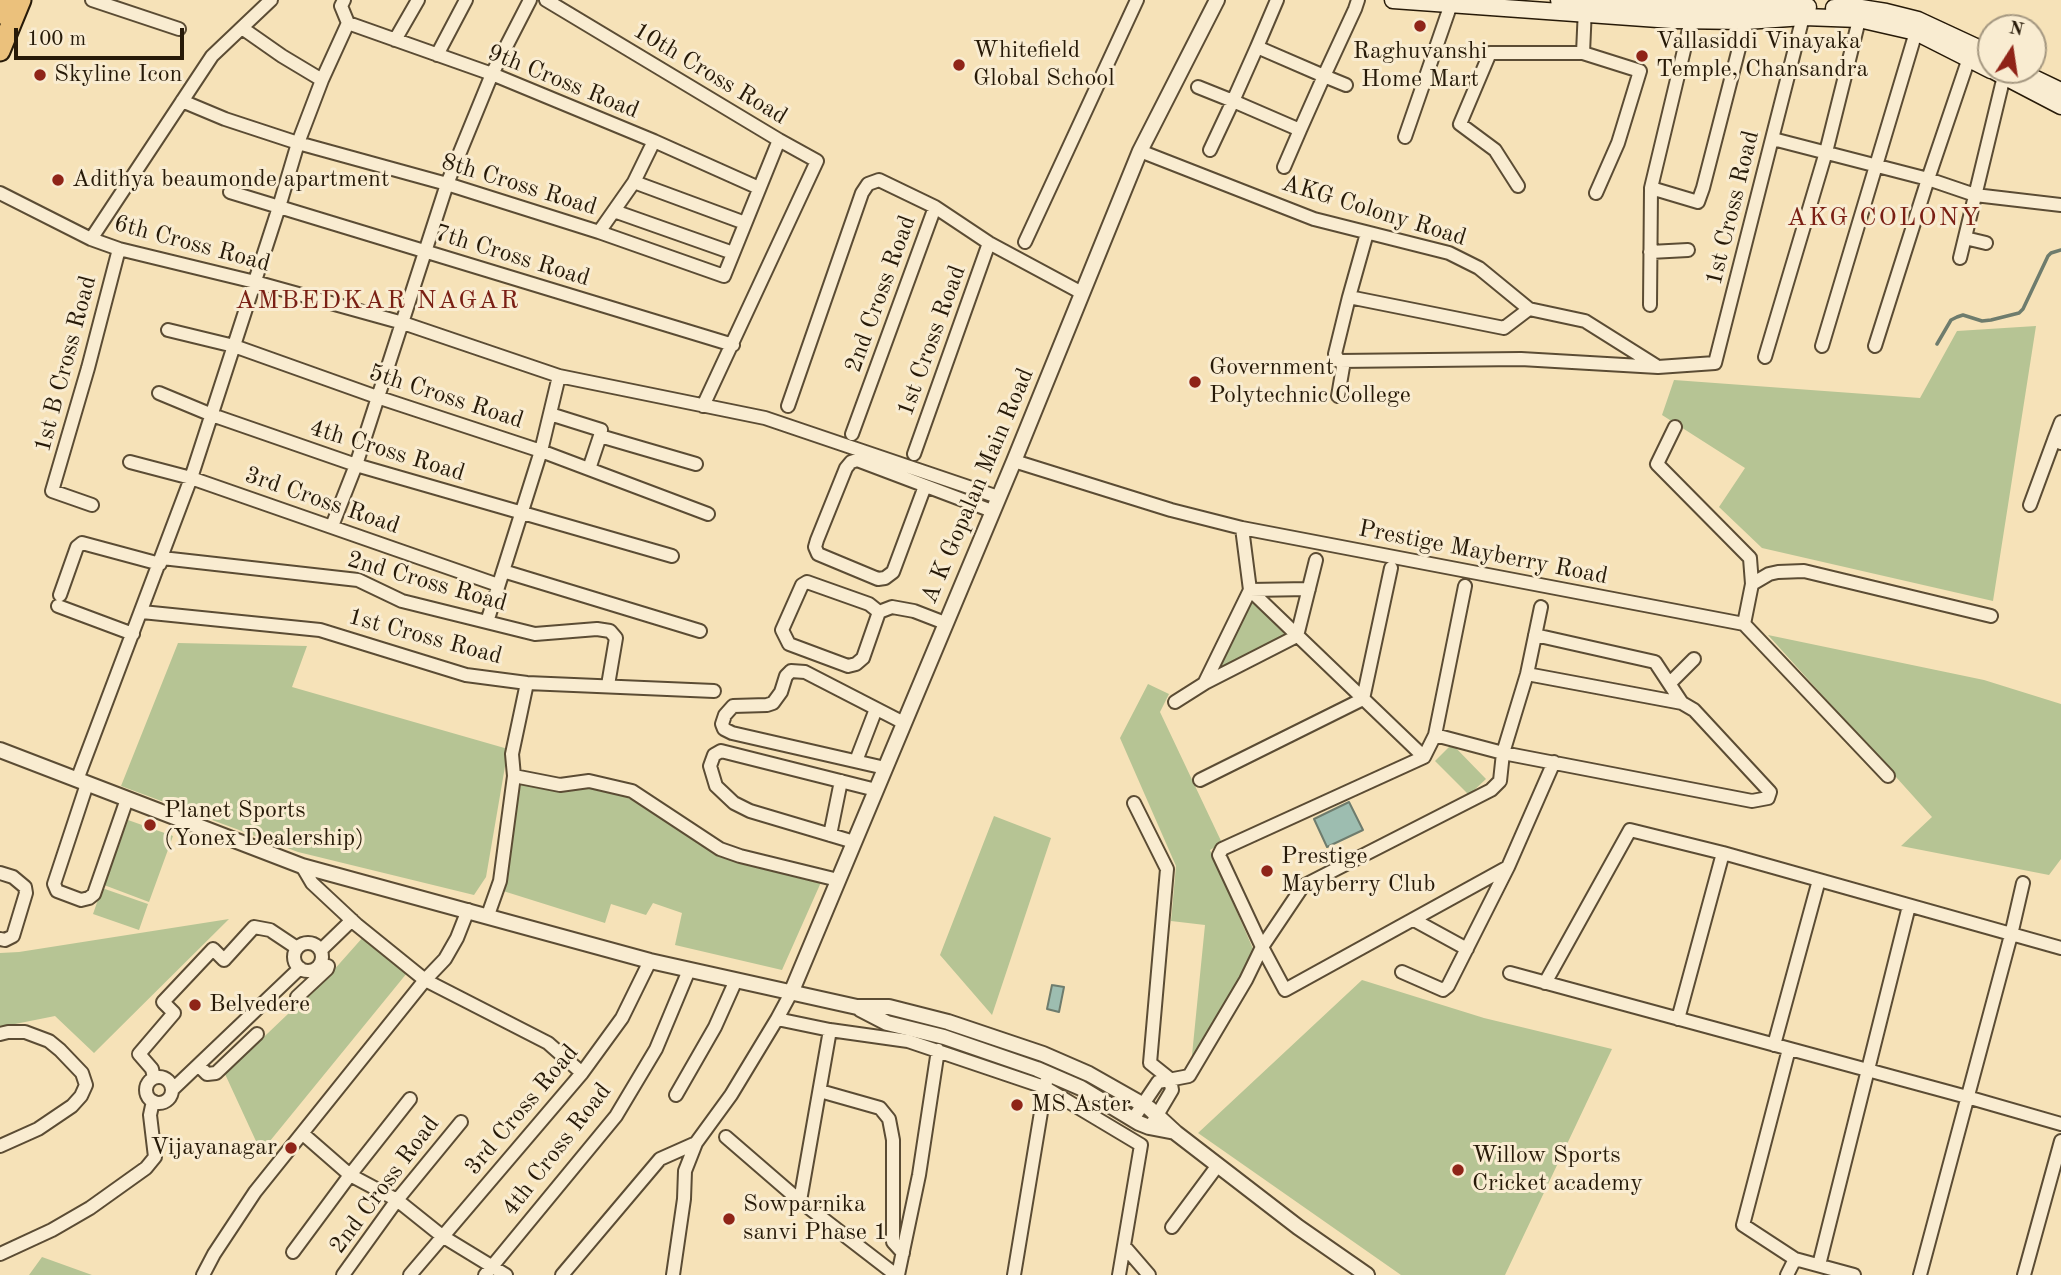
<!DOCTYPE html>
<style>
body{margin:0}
#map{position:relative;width:2061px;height:1275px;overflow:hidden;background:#f6e2b8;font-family:"Old Standard TT",serif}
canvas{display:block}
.north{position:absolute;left:1977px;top:14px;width:70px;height:70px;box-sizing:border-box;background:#f9ecd1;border:2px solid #a59881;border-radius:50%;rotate:12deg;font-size:19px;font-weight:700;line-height:28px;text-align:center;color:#271a08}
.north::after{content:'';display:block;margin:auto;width:24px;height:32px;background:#8f2418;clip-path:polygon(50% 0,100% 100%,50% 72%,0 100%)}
.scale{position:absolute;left:14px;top:28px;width:170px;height:32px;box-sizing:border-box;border:4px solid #271a08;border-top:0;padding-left:9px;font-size:21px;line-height:24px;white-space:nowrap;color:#271a08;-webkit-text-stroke:5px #f9ecd1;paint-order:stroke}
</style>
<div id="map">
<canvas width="2061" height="1275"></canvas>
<div class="north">N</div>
<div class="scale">100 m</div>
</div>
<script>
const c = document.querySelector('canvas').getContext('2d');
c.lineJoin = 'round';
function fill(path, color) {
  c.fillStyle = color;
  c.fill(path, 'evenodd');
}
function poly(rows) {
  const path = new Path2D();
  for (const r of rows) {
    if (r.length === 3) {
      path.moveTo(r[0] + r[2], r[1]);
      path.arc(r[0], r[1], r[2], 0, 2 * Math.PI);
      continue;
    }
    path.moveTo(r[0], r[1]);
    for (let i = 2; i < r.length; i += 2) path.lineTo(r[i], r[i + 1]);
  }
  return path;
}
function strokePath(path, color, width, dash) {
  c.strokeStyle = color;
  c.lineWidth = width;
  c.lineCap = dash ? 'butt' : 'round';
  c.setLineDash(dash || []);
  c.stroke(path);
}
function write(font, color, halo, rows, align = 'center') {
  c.font = font + ' "Old Standard TT",serif';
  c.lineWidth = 6;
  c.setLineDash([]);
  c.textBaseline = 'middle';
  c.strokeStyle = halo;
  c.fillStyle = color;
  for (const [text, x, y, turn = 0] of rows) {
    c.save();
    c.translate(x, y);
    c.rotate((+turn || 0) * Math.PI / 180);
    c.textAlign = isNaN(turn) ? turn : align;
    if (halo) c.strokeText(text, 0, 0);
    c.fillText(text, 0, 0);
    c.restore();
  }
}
fill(poly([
 [2036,326,1993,601,1762,548,1719,507,1745,468,1662,415,1674,380,1920,398,1957,331],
 [1251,601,1285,634,1216,673],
 [1768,635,1984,680,2061,704,2061,859,2049,875,1901,846,1932,817],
 [178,643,307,646,292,687,508,749,486,877,474,895,298,852,121,786],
 [1148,684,1169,694,1160,712,1222,843,1210,850,1254,951,1191,1065,1205,925,1171,921,1176,866,1120,738],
 [1452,744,1486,779,1469,795,1435,761],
 [521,783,559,790,585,788,622,792,683,833,739,862,822,880,782,970,675,945,682,913,653,903,646,915,611,904,605,923,500,890],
 [994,816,1051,838,992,1015,940,955],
 [128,820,173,836,149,902,104,885],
 [102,888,148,904,139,930,93,914],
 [229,919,94,1053,55,1016,0,1027,0,953,19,952],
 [364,936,407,973,261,1152,225,1074,332,972],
 [1362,980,1484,1018,1612,1049,1505,1275,1401,1275,1198,1133],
 [42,1257,92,1275,29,1275]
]), '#b6c494');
const water = poly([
 [1349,802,1363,830,1327,847,1314,819,1349,802],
 [1052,985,1064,987,1059,1012,1047,1009,1052,985]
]);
fill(water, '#9dbdb0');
strokePath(water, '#6e7c6d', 2);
strokePath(poly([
 [1937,344,1951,320,1957,317,1963,315,1982,321,1991,320,2019,313,2023,309,2048,256,2051,253,2061,250]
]), '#6e7c6d', 3.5);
const minor = poly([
 [92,0,179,29],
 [546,0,779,140,817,161,703,406],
 [1585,8,1583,53,1640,71,1618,143,1596,193],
 [348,23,492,74,654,141,759,188],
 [242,28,282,56,322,80],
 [395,40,418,0],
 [1257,47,1277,0],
 [437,55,466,0],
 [1346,85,1324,76,1257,47,1233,101,1300,130,1324,76,1355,9,1358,0],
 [1198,87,1233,101,1210,150],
 [182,101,225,119,298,143,447,184,599,232,724,276,779,140],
 [1405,137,1451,4],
 [1773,139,1928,179,1975,195,2061,205],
 [1140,151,1314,219,1449,253,1479,268,1529,309,1585,321,1655,365],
 [1284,167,1300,130],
 [634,182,745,223],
 [1518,186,1495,150,1460,124,1490,53,1583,53],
 [1651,188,1698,202,1703,188,1746,21],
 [230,192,733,345],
 [0,193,91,239,119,249,255,282,403,323,559,376,765,418,998,497],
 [614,211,733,253],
 [599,232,634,182,654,141],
 [1367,233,1349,297,1335,354,1339,361,1521,359,1658,367,1715,363,1805,9],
 [1965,238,1986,243],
 [91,239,212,56,271,0],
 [1025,242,1137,0],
 [1650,252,1688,250],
 [1960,258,2004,76],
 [1349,297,1504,328,1529,309],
 [1650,305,1651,188,1691,21],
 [168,330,234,346,377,397,541,451,708,514],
 [1822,346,1916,32],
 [1875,346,1928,179,1971,52],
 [1765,357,1826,152,1861,12],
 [159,393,212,415,356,465,672,556],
 [1338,396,1344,361],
 [788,406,862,193,868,184,879,180,935,207,989,243,1082,293],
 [550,414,601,430,600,436],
 [2061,422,2054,440,2061,443],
 [1675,427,1657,464,1750,558,1752,584,1744,624],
 [852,434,935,207],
 [914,454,989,243],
 [1014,461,1171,510,1242,528,1744,624,1888,776],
 [130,462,191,478,498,585],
 [589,469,600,436,696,464],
 [925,486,893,572,885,578,878,579,818,554,815,547,817,540,846,468,851,462,857,460,992,511],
 [92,505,52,491,88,368,119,249],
 [2030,505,2054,440],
 [332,526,356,465,447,184,492,74,530,0],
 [1242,528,1250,590,1424,757],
 [162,558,358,580,402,601,535,634,597,629,610,631,616,638,608,685],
 [503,571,700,631],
 [1752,584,1769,574,1778,572,1804,571,1991,616],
 [1465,586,1435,735,1424,757,1222,849,1219,855,1262,947,1285,990,1508,867],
 [60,595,77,547,82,543,160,564],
 [58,606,133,634],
 [142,612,320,630,466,675,527,683,714,691],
 [879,612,863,658,856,664,848,666,789,644,782,630,802,585,807,582,869,604,879,612,892,607,914,611,945,623],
 [487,622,541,451,559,376],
 [1535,635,1655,662,1682,703],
 [1205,682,1250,590,1309,589],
 [1670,683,1694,659],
 [1175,702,1205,683,1297,636,1316,560],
 [1435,735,1503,753,1752,801,1768,798,1770,792,1694,710,1682,703,1527,674],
 [856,761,876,709],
 [885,768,732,733,724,729,722,724,725,715,733,706,767,705,773,703,781,692,786,676,791,671,805,672,904,723],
 [514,776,560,785,589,781,632,791,720,849,740,856,838,880],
 [77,780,191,478,279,207,298,143,322,80,348,23,341,6,344,0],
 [1200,780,1363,699,1391,568],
 [87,784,54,884,57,891,81,900,89,898,94,894,127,799],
 [1134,803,1167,869,1150,1063,1170,1079,1172,1090,1153,1122],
 [830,835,841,781],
 [854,842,750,811,734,803,716,786,710,766,714,755,721,751,876,790],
 [302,866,312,883,357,925,425,980,548,1043,582,1073],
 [0,873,13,877,25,887,26,893,13,936,5,940,0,939],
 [488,915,500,881,514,776,512,754,527,683],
 [1414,920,1467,949],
 [308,957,14],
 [321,950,352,920],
 [1402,972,1443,990,1448,986,1508,867,1554,762],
 [1510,973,1967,1097,2061,1124],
 [1545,983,1630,830,1723,853],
 [297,997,327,969,328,966],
 [777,1019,830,1030,908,1041,1044,1087,1141,1145,1119,1275],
 [1678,1019,1723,853,2061,948],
 [830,1030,800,1201,896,1275],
 [0,1034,8,1032,25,1032,49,1041,60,1050,82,1073,86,1085,81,1096,72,1106,38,1129,0,1146],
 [1774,1045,1819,880],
 [1789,1049,1743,1225,1795,1259,1854,1275],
 [199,1066,207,1074,216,1073,257,1034],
 [159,1090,13],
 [154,1078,152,1069,139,1054,174,1013,163,1002,213,949,224,960,254,927,270,930,297,948],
 [172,1090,300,968],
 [820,1091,880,1108,889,1119,893,1140,893,1242,903,1253],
 [676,1095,715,1027,736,980],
 [1133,1119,1158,1082,1189,1076,1246,980,1262,947,1303,886,1491,790,1500,781,1503,753,1527,674,1541,607],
 [303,1134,350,1175,397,1200,442,1236,506,1275],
 [726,1137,800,1201],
 [1172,1227,1218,1165],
 [1124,1246,1149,1275],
 [293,1252,350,1175,410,1099],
 [0,1254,52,1230,90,1208,146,1168,155,1157,150,1115,153,1101],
 [1819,1265,1909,906],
 [203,1275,214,1254,255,1192,425,980,445,959,457,938,468,910],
 [343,1275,397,1200,461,1122],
 [410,1275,582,1073,622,1018,650,961],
 [485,1275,616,1116,656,1049,689,970],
 [562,1275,660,1159,696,1143],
 [673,1275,684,1199,685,1171,696,1143,731,1095,777,1019,791,993],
 [898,1275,919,1175,938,1050],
 [1014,1275,1046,1082],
 [1787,1275,1795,1259],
 [1920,1275,2011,935,2023,883],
 [2024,1275,2061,1141]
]);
const tertiary = poly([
 [0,750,302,866,650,961,857,1007,889,1007,948,1022,1043,1054,1089,1074,1149,1108,1176,1133,1298,1227,1367,1275],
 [791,993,1014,461,1140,151,1217,0],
 [860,1009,887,1023,944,1037,1037,1069,1081,1088,1139,1123,1149,1127,1175,1132]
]);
const secondary = poly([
 [1393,0,1672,20,1746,21,1804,17,1859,19,1916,32,1991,70],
 [1559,0,1669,7,1808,7],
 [1834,8,1861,8,1886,12,1918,20,1974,46,1991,55],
 [1992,70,2061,106],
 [2017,70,2061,91]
]);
const primary = poly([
 [0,14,6,0],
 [0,51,21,0]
]);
strokePath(minor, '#5b4c34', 16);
strokePath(tertiary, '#5b4c34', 18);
strokePath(secondary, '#271a08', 19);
strokePath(primary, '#271a08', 23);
strokePath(minor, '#f9ecd1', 12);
strokePath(tertiary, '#f9ecd1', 14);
strokePath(secondary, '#f9ecd1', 16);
strokePath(primary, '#ebc17c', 19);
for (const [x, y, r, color] of [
 [1420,26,7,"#8f2418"],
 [1642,56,7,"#8f2418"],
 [959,65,7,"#8f2418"],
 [40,75,7,"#8f2418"],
 [58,180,7,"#8f2418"],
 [1195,382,7,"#8f2418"],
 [150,825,7,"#8f2418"],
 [1267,871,7,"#8f2418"],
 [195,1005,7,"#8f2418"],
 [1017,1105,7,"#8f2418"],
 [291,1148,7,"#8f2418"],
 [1458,1170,7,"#8f2418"],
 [729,1219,7,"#8f2418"]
]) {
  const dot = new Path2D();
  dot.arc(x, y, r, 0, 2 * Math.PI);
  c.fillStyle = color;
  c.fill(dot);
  strokePath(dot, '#f9ecd1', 2.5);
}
write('24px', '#271a08', '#f9ecd1', [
 ["Vallasiddi Vinayaka",1656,42],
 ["Temple, Chansandra",1656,70],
 ["Whitefield",973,51],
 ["Global School",973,79],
 ["Raghuvanshi",1420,52,"center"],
 ["Home Mart",1420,80,"center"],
 ["Skyline Icon",54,75],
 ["Adithya beaumonde apartment",72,180],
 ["Government",1209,368],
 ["Polytechnic College",1209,396],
 ["Planet Sports",164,811],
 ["(Yonex Dealership)",164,839],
 ["Prestige",1281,857],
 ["Mayberry Club",1281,885],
 ["Belvedere",209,1005],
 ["MS Aster",1031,1105],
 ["Vijayanagar",277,1148,"right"],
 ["Willow Sports",1472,1156],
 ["Cricket academy",1472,1184],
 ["Sowparnika",743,1205],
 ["sanvi Phase 1",743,1233]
], 'left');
write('24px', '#271a08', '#f9ecd1', [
 ["10th Cross Road",710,74,31],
 ["9th Cross Road",563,82,22],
 ["8th Cross Road",519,185,17],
 ["1st Cross Road",1733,208,-76],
 ["AKG Colony Road",1374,211,17],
 ["6th Cross Road",192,244,15],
 ["7th Cross Road",512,256,17],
 ["2nd Cross Road",881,294,-70],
 ["1st Cross Road",932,341,-70],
 ["1st B Cross Road",66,364,-75],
 ["5th Cross Road",446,397,18],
 ["4th Cross Road",387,451,17],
 ["A K Gopalan Main Road",978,486,-67],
 ["3rd Cross Road",322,501,19],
 ["Prestige Mayberry Road",1483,553,11],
 ["2nd Cross Road",427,582,16],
 ["1st Cross Road",425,637,15],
 ["3rd Cross Road",522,1110,-50],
 ["4th Cross Road",557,1150,-52],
 ["2nd Cross Road",385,1185,-53]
]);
c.letterSpacing = '2px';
write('26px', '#7a1f14', '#f9ecd1', [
 ["AKG COLONY",1884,218],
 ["AMBEDKAR NAGAR",378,301]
]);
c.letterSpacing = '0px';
</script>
